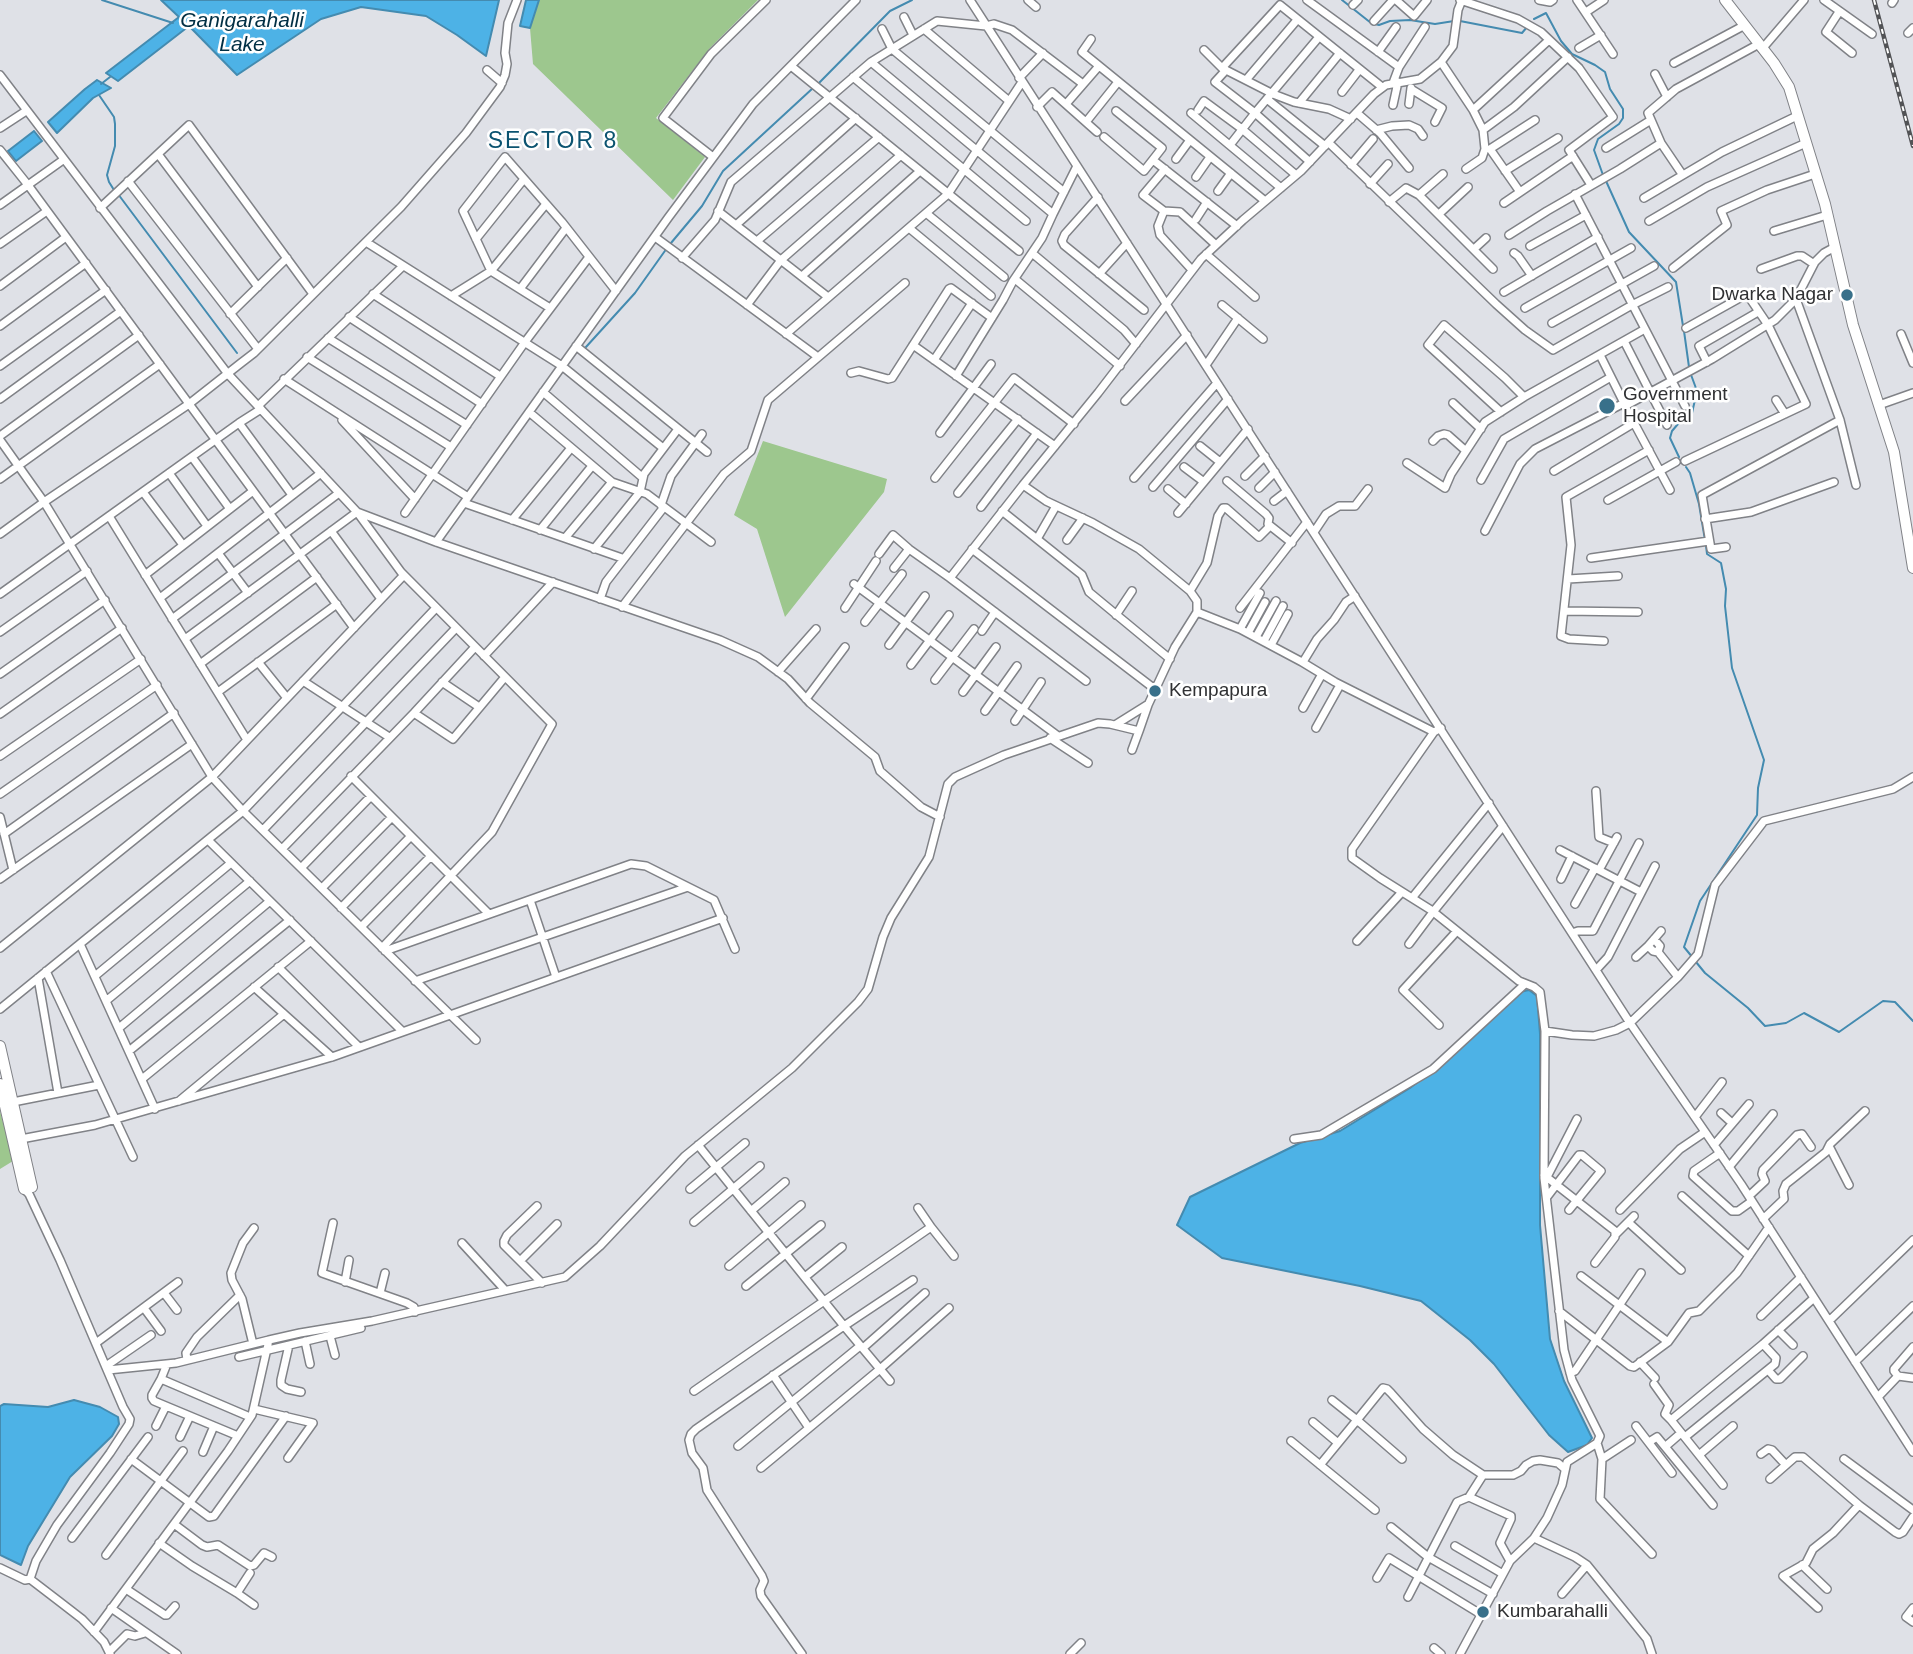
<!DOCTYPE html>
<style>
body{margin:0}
canvas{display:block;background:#dfe1e7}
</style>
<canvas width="1913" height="1654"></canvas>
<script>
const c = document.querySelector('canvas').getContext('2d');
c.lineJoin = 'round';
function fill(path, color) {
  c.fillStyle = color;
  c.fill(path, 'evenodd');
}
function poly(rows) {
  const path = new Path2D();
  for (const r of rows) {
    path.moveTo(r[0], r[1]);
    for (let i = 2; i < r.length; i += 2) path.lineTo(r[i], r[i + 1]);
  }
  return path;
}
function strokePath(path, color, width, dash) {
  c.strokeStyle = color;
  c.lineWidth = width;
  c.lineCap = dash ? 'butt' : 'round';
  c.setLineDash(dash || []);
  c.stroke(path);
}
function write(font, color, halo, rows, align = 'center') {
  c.font = font + ' Arial,sans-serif';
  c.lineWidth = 5;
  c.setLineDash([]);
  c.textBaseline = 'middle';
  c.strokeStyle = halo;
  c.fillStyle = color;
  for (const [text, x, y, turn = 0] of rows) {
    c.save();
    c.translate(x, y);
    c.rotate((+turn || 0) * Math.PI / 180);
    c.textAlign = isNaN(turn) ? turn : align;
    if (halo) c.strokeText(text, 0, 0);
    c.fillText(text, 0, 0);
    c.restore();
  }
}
fill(poly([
 [539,0,758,0,710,48,656,118,705,157,673,200,533,64,530,28],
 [763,441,887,479,884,492,785,617,757,529,734,515],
 [0,1111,13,1161,0,1169]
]), '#9dc78e');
const water = poly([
 [161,0,499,0,486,56,457,35,426,16,361,7,321,19,237,75,189,26,118,81,106,73,179,17,161,0],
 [526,0,539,0,530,28,520,26,526,0],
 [97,80,111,88,93,98,57,133,48,122,85,89,97,80],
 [34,131,42,141,16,161,8,151,34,131],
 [1529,990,1537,996,1540,1034,1540,1225,1550,1339,1564,1381,1592,1438,1587,1445,1568,1452,1549,1435,1494,1364,1470,1340,1421,1301,1360,1286,1222,1258,1177,1225,1190,1197,1300,1143,1340,1131,1410,1088,1455,1053,1520,992,1529,990],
 [74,1400,100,1407,118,1417,119,1424,112,1436,70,1477,28,1546,21,1565,0,1555,0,1406,4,1404,48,1407,74,1400]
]);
fill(water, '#4db2e6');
strokePath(water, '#448bb0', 2);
strokePath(poly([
 [102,0,173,23],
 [1342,0,1371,23,1379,25,1390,21,1410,20,1435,24,1454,21],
 [1534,19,1546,13,1561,41,1572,54,1595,65,1605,72,1610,89,1623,109,1623,118,1619,124,1598,139,1594,150,1603,175],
 [1460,21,1522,33,1527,27],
 [101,84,110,77],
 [817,85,890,11,912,0],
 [99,95,114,117,115,124,115,146,107,175,109,182,114,190],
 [1606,181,1629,232,1676,282,1683,326],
 [118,194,237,353],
 [671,243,702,206,723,171,813,88],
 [1684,331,1689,367],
 [586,347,635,293,667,248],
 [1679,457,1670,438,1672,431,1678,424,1692,413,1697,391,1690,372],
 [1686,467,1690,473,1699,504,1705,540],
 [1693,958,1684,947,1700,901,1757,815,1758,788,1764,760,1732,668,1725,606,1726,589,1721,563,1707,554,1706,546],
 [1696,962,1705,973,1748,1008,1765,1026,1786,1023,1804,1013,1839,1032,1883,1001,1895,1002,1913,1021]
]), '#448bb0', 2);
const minor = poly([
 [970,0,1630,1023,1741,1184,1913,1452],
 [1028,0,1036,7],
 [1307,0,1399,67],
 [1396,0,1414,16,1427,0],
 [1460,0,1518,19,1541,32,1579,68,1613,117,1569,150,1591,185],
 [1539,0,1550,2,1553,0],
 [1577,0,1613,54],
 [1824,0,1872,34],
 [1892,3,1894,0],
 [1353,5,1358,0],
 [1586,12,1604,0],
 [1839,12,1826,32,1852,53],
 [904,17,913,35],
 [1374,21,1393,0],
 [882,29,892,49,1064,192],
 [924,29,1009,101],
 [1908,33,1913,28],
 [1091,39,1082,52,1265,201],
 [1579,48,1601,35],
 [1762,49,1804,0],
 [1204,50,1222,68],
 [1378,52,1396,27],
 [1441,62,1473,110,1483,130,1485,149,1482,158,1466,169],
 [1674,63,1745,25],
 [791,66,1019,251],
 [487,70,502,83],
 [1226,70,1215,82,1255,113,1230,145],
 [1655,74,1667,97],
 [0,75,228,374,357,512,401,572,552,724,492,832,382,948],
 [853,77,1026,221],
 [1019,78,1043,53],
 [1246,80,1297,20],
 [1393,83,1399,67,1425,27],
 [1411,89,1442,108,1435,122],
 [1342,92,1359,70],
 [1267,99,1325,146],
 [1299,103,1340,53],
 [1066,104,1099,66],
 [1409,104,1411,88],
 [1393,105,1398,82],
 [1037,107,1052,92,1097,132],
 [1198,110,1204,101,1242,129,1296,175],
 [1473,110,1549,40],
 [1191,113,1281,188],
 [1357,113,1380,133,1409,168],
 [1351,119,1329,109,1294,102,1273,94,1222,68,1280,5,1382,87],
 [1086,122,1118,82],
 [0,128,26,111],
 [1376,130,1392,126,1409,125,1418,129,1423,136],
 [1483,130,1514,107,1568,57],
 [1104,137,1144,171,1162,148,1116,111],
 [1329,143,1496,304,1525,330,1553,350,1632,305,1668,287],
 [1661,143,1648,113,1676,89,1759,44],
 [1606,148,1651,120],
 [0,150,28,185,354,628],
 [158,154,258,287],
 [713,157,663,118,711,54,766,0],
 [1176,159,1190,140],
 [1153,160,1237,226],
 [1310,162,1255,113,1319,37],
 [1351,165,1373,139],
 [1077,166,1053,214,871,62,937,21,986,26,994,24,1012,30,1083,84],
 [1165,169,1143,195,1164,211,1180,212,1216,245],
 [1505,171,1558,138],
 [1196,177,1210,157],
 [128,181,258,349],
 [1370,184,1388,164],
 [1218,191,1231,173],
 [1520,192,1490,149,1535,120],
 [1575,194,1685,406],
 [1419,195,1443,174],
 [1098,197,1065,234,1062,241,1064,245,1144,310],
 [1644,198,1722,152,1797,116],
 [1389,202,1406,188,1419,195,1493,269],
 [1504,203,1573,156],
 [0,205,63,160],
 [100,208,189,125,313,294],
 [718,211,828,297],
 [1164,211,1158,226,1160,235,1192,270],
 [926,213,1004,277],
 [1439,214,1468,187],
 [1196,219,1207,202],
 [1649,221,1707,187,1806,143],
 [736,225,856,118],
 [909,228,991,296],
 [1774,231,1827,215],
 [1509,235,1547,211,1620,169,1661,143,1682,174],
 [655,237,818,357],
 [476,239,524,179],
 [757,241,879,137],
 [366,242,562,366,663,448],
 [0,244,47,211],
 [1530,246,1586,215],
 [1474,249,1486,238],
 [1032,253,1124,330,1136,344],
 [1514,253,1518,256,1532,276],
 [1206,254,1255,297],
 [682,258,715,220,731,182,871,62],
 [1673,268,1727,225,1721,211,1767,190,1815,174],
 [1761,269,1797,256,1802,256,1814,264],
 [1099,274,1127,243],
 [802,276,920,171],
 [1015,279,1120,366],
 [0,286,66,237],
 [520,289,566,228],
 [1504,292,1598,237],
 [373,294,500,376],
 [451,296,491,271,546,204],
 [1796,299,1840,420,1856,485],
 [747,305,781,260,901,155],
 [1222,305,1263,339],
 [550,308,491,271,463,211,505,157,562,222,616,291],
 [1525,308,1631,248],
 [230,314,287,258],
 [349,317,482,404],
 [1552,323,1654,266],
 [0,326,86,263],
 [786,334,948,194,1022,82],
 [1901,334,1913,363],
 [328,338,467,425],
 [1624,341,1667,425],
 [913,345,1055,446],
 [576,346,707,452],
 [1600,355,1625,405],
 [307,357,451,447],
 [934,360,972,303],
 [1707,362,1699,346,1758,312],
 [1206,365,1238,318],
 [0,366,106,290],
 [851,373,859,371,888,379,892,378,949,289,951,288,992,318],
 [956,376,1003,300,1013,281,1042,238,1053,214],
 [284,379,468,497],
 [543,392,643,478],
 [1524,397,1645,329],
 [0,399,121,311],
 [1776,400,1785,414],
 [1125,401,1187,335],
 [1453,403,1481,429],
 [1879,405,1913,393],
 [258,406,403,266],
 [529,412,612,482,647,494,711,542],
 [342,420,415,499],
 [239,423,292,495],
 [940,433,991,364],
 [0,436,139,335],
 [0,440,44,502,212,777,243,811,476,1040],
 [1433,441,1438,436,1444,434,1448,435,1466,451],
 [1200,446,1220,462],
 [192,457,230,509],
 [1685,461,1806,404,1768,325,1747,294,1686,328],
 [1407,463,1445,488,1451,474,1485,422,1524,397,1505,378,1444,325,1428,345,1501,412],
 [1184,467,1204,482],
 [1554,471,1634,423],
 [169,473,207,526],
 [1245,476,1265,456],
 [935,478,1014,378,1074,424],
 [1134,478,1217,383],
 [0,479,160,364],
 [1481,480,1504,439,1611,377],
 [1227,481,1266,514,1269,518,1268,524,1292,543],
 [1153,487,1228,399],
 [1259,488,1275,472],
 [1168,489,1186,504],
 [1670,490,1625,406,1712,359,1775,320,1796,299,1815,262,1824,253,1835,247],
 [143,492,183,545],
 [958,493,1018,419],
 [1608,500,1676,462],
 [1274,501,1287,491],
 [464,503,622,558],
 [661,505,671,476,702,434],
 [981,507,1037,433],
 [1002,511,1082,575,1089,592,1170,659],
 [357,512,436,542,720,640,758,657,788,679,810,703,875,757,880,771,921,807,940,817],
 [405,513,525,342,589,257],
 [1178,513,1248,429],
 [109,516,247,740],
 [1705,519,1751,512,1834,482],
 [512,520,571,448],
 [540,530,592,466],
 [331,531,381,599],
 [1485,531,1520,464,1535,449,1624,403],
 [1314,532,1326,514,1339,506,1355,506,1368,489],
 [0,534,44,502,189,404,241,363,254,353,401,207,466,133,500,87,505,75,507,64,505,53,508,23,517,0],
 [565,538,612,482],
 [1037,539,1056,506],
 [1067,540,1083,518],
 [436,542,668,218,753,104,856,0],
 [1726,547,1711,549,1702,495,1840,420],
 [594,549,640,492,644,474,678,429],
 [972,549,1156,690],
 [218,553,248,593],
 [879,554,893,535,909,549,950,578,1086,681],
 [1591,558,1709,541],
 [894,568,909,549],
 [145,575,253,491],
 [950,578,1023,485],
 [1568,579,1618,576],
 [854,584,1058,736],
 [1190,591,1207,563,1218,516,1223,508,1226,508,1259,537,1270,526],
 [0,594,239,423,261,409],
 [160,598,321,473],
 [600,599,606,582,664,507],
 [622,607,724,474,751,451,768,400,905,283],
 [845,608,876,561],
 [1240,608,1307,522],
 [1564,611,1638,612],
 [1197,612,1240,629,1302,662,1335,682,1434,732],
 [1116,615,1132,591],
 [172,619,339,493],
 [865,622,902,574],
 [1240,629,1260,593],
 [982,631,995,612],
 [0,632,87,571],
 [1248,633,1265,602],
 [1256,637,1276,601],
 [185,639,357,512],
 [1264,641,1283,606],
 [1604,641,1569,639,1561,636,1571,545,1566,497,1649,450],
 [889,645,925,596],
 [1271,645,1288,614],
 [484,656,553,582],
 [258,662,287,698],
 [1303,662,1317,639,1334,620,1346,602,1355,596],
 [200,664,317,577],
 [911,665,949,615],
 [778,672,816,629],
 [0,674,105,600],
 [935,680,974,629],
 [303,681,389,737],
 [442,682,479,707],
 [218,692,337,604],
 [963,692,996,647],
 [806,699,845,647],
 [1303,708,1322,674],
 [985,711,1017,666],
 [414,713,453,739,505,677],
 [0,714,122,628],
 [1015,721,1041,682],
 [1115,725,1147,705],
 [1316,728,1340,685],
 [1441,728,1434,732,1352,849,1352,858,1380,878,1431,910,1519,981,1534,987,1540,992,1545,1031,1544,1178,1564,1350,1572,1380,1600,1436,1597,1443,1567,1462,1562,1485,1547,1518,1534,1538,1510,1561,1460,1654],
 [1050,738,1088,763],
 [1132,750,1139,731],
 [0,756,141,659],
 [351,776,489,914],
 [1596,791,1599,837,1614,843],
 [0,794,157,685],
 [0,817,13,870],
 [263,830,456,628],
 [4,834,174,713],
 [208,840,402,1031],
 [282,849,414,713,475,647],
 [1560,850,1641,892],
 [301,868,371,796],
 [1599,870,1617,837],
 [0,879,192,744],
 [1561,879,1572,856],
 [322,888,392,817],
 [1412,898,1489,803],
 [530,900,556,977],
 [1575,904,1595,868],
 [341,908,411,836],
 [361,927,431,856],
 [1572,933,1578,931,1593,931,1639,843],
 [1654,939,1660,946,1658,952,1678,977],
 [1357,941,1402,892],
 [80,944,155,1109],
 [1409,944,1433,912,1503,826],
 [0,948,212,777,404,575],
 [385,951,631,864,646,866,714,900,735,949],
 [1658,952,1653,951,1648,946,1661,931],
 [1636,957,1648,946],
 [278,967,359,1047],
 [1596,970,1608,957,1655,866],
 [46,971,133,1157],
 [95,976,231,863],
 [38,978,58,1093],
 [415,981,688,887],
 [254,987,332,1057],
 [106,1001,250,881],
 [0,1009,243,811,436,608],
 [1439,1025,1403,990,1457,931],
 [119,1028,270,901],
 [1545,1031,1572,1035,1594,1036,1616,1030,1630,1023,1678,977,1698,954,1715,885,1764,821,1893,789,1913,777],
 [129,1051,290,920],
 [142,1079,311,941],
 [179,1101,284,1014],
 [13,1102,99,1085],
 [1721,1113,1732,1123],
 [1695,1117,1722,1082],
 [21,1139,95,1125,332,1057,723,918],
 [1294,1139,1321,1135,1433,1069,1525,984],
 [698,1145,844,1326,696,1429,691,1434,689,1440,692,1453,703,1468,707,1490,762,1576,764,1581,760,1590,761,1596,802,1654],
 [1714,1145,1749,1104],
 [1829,1146,1849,1185],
 [1720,1153,1694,1171,1693,1176,1732,1211,1738,1211,1752,1201],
 [1729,1167,1773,1114],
 [1544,1175,1615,1231,1615,1237,1595,1263],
 [1547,1177,1577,1119],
 [24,1189,29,1194,60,1260,123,1407,130,1419,129,1424,110,1453,57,1525,36,1561,30,1579],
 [690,1189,745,1143],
 [1682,1196,1749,1256],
 [1749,1196,1765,1181,1762,1174,1763,1170,1797,1135,1802,1134,1811,1147],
 [1547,1197,1579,1155,1582,1155,1601,1171,1569,1210],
 [537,1206,507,1235,504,1241,504,1245,542,1283],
 [918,1208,931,1227],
 [1620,1210,1680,1149,1705,1132],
 [751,1211,785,1182],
 [1763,1219,1784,1199,1783,1191,1786,1184,1826,1152,1830,1144,1865,1111],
 [694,1222,760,1166],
 [1628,1222,1681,1270],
 [333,1223,322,1273,407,1303,414,1307,415,1312],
 [1616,1234,1634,1216],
 [462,1243,505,1290],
 [520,1261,557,1224],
 [729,1266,801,1205],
 [1581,1276,1668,1342],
 [805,1277,842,1247],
 [345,1282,349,1260],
 [746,1286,821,1225],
 [164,1293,177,1310],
 [380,1293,385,1273],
 [144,1308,161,1331],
 [1559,1311,1630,1366,1634,1367,1668,1342,1689,1313,1699,1311,1737,1273,1769,1227],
 [1761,1316,1801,1277],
 [1829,1321,1913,1240],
 [1778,1330,1793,1345],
 [330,1336,335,1355],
 [269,1340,300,1333,372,1321,565,1277,600,1246,685,1156,792,1068,858,1002,868,989,883,937,891,918,929,857,948,784,955,777,1004,755,1098,723,1110,724,1139,731,1148,705,1175,647,1197,612,1197,601,1190,591,1139,549,1093,523,1046,501,1023,485,1098,393,1201,259,1243,220,1301,171,1374,94,1386,85,1420,79,1441,62,1453,46,1458,10,1462,0],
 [305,1341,310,1364],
 [96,1343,178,1282],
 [253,1344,242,1299,232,1280,231,1273,243,1243,254,1228],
 [289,1345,281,1380,281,1385,287,1389,301,1392],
 [863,1348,925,1293],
 [239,1357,361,1328],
 [187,1360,186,1353,197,1337,240,1295],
 [1640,1362,1655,1378],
 [1855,1362,1913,1306],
 [167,1364,161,1379,250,1417],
 [106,1366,151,1335],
 [1768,1370,1776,1379,1780,1379,1803,1356],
 [1570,1373,1575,1371,1641,1273],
 [773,1375,809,1428],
 [1898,1376,1913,1378],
 [161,1379,152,1395,152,1398,154,1401,238,1436],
 [890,1381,844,1326,913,1280],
 [1654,1384,1669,1405,1665,1414,1671,1420],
 [694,1391,931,1227,954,1256],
 [1878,1397,1898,1376,1894,1371,1894,1369,1913,1347],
 [254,1409,313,1423,288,1458],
 [1313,1422,1338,1443],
 [156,1426,166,1406],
 [1636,1426,1672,1473],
 [180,1437,190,1416],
 [1685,1437,1775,1364,1776,1358,1763,1344],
 [1291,1441,1375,1510],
 [1649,1442,1657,1437,1713,1505],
 [1597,1443,1602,1459,1600,1499,1652,1554],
 [738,1446,860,1346],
 [1666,1446,1681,1433],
 [203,1452,214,1426],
 [1761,1454,1768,1449,1772,1450,1786,1465],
 [1699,1455,1733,1426],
 [131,1459,209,1517,214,1516,286,1416],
 [1402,1459,1357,1420,1383,1388,1387,1389,1391,1393,1423,1429,1453,1455,1483,1475,1469,1497,1457,1502,1408,1597],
 [1602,1459,1631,1440],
 [1844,1459,1913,1510],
 [1320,1465,1357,1420,1332,1400],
 [761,1468,880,1369,949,1308],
 [1483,1475,1513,1475,1521,1471,1526,1465,1533,1461,1540,1460,1558,1463,1565,1469],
 [1770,1479,1795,1457,1803,1457,1859,1505],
 [1723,1485,1671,1420,1763,1344,1814,1298],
 [1469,1497,1511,1516,1511,1519,1500,1543,1510,1561],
 [174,1524,202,1545,207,1547,218,1545,250,1566,254,1565,264,1553,272,1557],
 [1391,1527,1428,1557,1493,1594],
 [72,1538,148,1437],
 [1534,1538,1575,1557,1587,1565,1647,1639,1652,1654],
 [159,1543,192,1566,237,1593,250,1573],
 [1455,1546,1503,1574],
 [106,1555,183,1451],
 [1802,1565,1827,1589],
 [0,1568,25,1580,30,1579,60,1602,82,1619,104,1642,110,1654],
 [1377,1578,1389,1558,1482,1615],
 [126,1589,165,1615,167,1615,175,1606],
 [237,1593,254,1605],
 [1562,1594,1587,1565],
 [111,1608,177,1654],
 [1818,1608,1783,1576,1806,1563,1813,1549,1833,1533,1859,1505,1895,1532,1899,1534,1903,1532,1913,1517],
 [1913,1608,1906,1617,1913,1622],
 [94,1632,228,1451,252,1415,269,1340,176,1363,108,1370],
 [1434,1648,1441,1654],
 [109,1652,127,1634,135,1636,145,1633],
 [1070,1654,1081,1643]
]);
const major = poly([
 [1725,0,1774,63,1789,87,1825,204,1853,325,1894,452,1913,568],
 [0,1046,32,1187],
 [0,1084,24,1189]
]);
strokePath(minor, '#808287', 10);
strokePath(major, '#808287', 12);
strokePath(minor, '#fff', 7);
strokePath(major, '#fff', 10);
const rail = poly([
 [1874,0,1913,146]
]);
strokePath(rail, '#525356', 4.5);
strokePath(rail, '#fff', 2, [5]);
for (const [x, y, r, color] of [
 [1847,295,7,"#38708a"],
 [1607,406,9,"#38708a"],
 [1155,691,7,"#38708a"],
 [1483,1612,7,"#38708a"]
]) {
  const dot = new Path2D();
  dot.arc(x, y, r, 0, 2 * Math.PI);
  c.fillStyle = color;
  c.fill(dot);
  strokePath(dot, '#fff', 2.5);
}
write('19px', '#303133', '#fff', [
 ["Dwarka Nagar",1833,295,"right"],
 ["Government",1623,395],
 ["Hospital",1623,417],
 ["Kempapura",1169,691],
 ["Kumbarahalli",1497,1612]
], 'left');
write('italic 21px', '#012f44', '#fff', [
 ["Ganigarahalli",242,21],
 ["Lake",242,45]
]);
c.letterSpacing = '2px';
write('23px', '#0b5370', '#fff', [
 ["SECTOR 8",553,142]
]);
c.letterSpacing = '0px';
</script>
